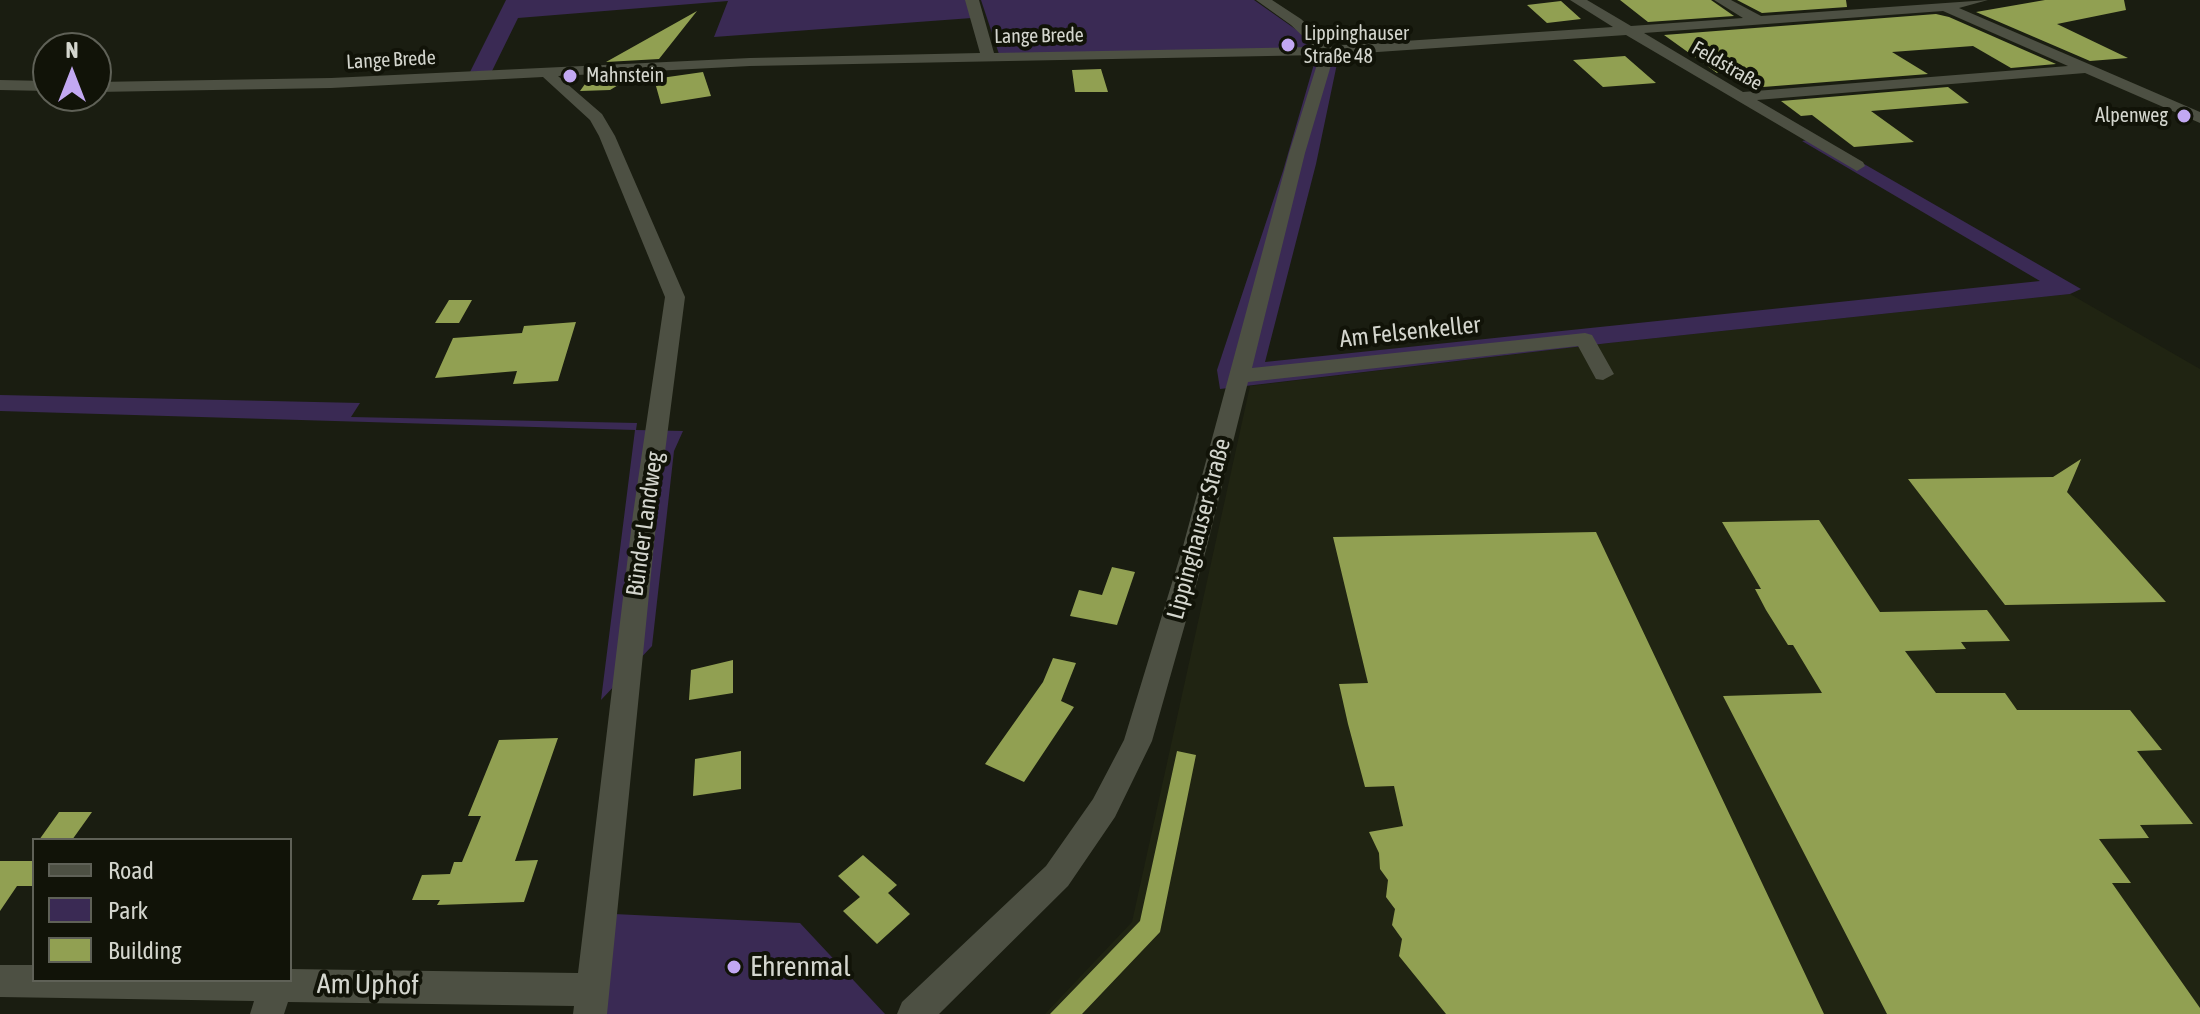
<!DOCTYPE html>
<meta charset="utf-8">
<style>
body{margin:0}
#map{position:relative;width:2200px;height:1014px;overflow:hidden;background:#1a1d11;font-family:"Asap Condensed",sans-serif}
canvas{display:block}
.legend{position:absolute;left:32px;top:838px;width:260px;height:144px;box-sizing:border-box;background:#111308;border:2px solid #5f6157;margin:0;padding:10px 14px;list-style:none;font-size:24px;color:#d4d6ce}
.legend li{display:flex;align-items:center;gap:16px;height:40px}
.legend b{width:40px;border:2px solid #5f6157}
.north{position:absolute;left:32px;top:32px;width:80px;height:80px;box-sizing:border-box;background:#111308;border:2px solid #5f6157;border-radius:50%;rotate:0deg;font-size:22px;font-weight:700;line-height:32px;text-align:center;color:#d4d6ce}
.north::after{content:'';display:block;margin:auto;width:28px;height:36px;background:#c2a8f2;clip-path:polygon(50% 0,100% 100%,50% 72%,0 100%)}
</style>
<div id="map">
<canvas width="2200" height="1014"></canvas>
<ul class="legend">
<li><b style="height:10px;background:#4d5043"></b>Road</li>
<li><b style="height:22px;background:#3a2a54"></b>Park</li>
<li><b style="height:22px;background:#91a052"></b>Building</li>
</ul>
<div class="north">N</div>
</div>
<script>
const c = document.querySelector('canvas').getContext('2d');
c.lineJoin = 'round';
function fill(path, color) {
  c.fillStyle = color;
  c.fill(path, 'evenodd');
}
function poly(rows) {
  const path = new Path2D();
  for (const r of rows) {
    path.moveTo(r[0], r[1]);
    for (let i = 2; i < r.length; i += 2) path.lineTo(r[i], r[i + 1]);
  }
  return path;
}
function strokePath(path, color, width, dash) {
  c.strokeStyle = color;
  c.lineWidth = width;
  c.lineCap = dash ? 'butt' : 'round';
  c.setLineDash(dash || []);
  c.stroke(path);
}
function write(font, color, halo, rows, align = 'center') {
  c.font = font + ' "Asap Condensed",sans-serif';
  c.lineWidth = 8;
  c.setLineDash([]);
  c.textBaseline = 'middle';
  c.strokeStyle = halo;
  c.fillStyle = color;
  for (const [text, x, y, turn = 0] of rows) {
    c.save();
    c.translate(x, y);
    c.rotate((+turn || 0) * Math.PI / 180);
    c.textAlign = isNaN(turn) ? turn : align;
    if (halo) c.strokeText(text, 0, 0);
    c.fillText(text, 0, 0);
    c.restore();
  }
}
fill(poly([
 [2070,294,2200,369,2200,1014,1045,1014,1132,922,1250,386,1609,343]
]), '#202412');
fill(poly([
 [506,0,966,0,972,18,714,37,728,1,518,18,492,71,470,72],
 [981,0,1254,0,1308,38,1313,50,999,54],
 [1309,57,1338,59,1316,164,1265,362,2040,281,1802,141,1819,138,2081,289,2070,294,1609,343,1220,389,1217,370,1283,171,1314,64],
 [0,395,360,403,351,417,637,423,636,430,683,431,674,451,652,646,601,700,635,430,0,411],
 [614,914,800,923,885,1014,605,1014]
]), '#3a2a54');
fill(poly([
 [1620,0,1711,0,1734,16,1648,22],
 [1737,0,1846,0,1847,7,1762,13],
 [2045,0,2124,0,2126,10,2057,24,2128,58,2090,61,1976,12],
 [1561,1,1581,19,1547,23,1527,5],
 [697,11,659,59,606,62],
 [1936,14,1949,17,2056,64,2011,68,1973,46,1892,52,1928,74,1763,87,1741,71,1717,73,1664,35],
 [1625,56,1656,83,1603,87,1573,60],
 [1101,69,1108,92,1075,92,1072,70],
 [703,72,711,96,661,104,654,79],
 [635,75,610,90,580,91,590,77],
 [1948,87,1969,103,1871,111,1914,142,1854,147,1812,115,1801,116,1781,101],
 [449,300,472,300,459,323,435,323],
 [576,322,558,381,513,384,517,371,435,378,453,338,522,333,524,326],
 [2081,459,2067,492,2166,602,2005,605,1908,479,2053,477],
 [1819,520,1880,612,1987,610,2010,641,1961,642,1966,649,1905,651,1936,693,2005,693,2017,710,2130,710,2162,750,2137,751,2193,824,2140,825,2149,838,2099,839,2131,883,2112,883,2200,1008,2200,1014,1887,1014,1723,696,1822,693,1793,645,1788,645,1766,610,1755,589,1761,589,1722,522],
 [1596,532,1824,1014,1446,1014,1399,956,1402,939,1392,925,1395,909,1386,897,1388,880,1380,869,1379,853,1369,832,1403,826,1394,786,1365,787,1348,724,1339,684,1368,683,1333,537],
 [1112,567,1135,572,1117,625,1070,616,1079,590,1102,595],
 [1053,658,1076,663,1061,701,1074,707,1024,782,985,764,1043,682],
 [733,660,733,693,689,700,691,670],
 [558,738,515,861,538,860,524,902,437,905,440,900,412,900,422,875,450,874,454,862,462,862,481,816,468,816,499,740],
 [741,751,741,789,693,796,695,759],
 [1177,751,1196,755,1160,932,1082,1014,1050,1014,1140,921],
 [59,812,92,812,72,840,39,840],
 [863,855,897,885,888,893,910,914,877,944,843,911,860,897,838,876],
 [0,861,34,861,34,886,17,886,0,911]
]), '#91a052');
fill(poly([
 [965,0,979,0,994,53,1314,47,1291,25,1256,0,1272,0,1301,19,1330,46,1613,27,1570,0,1587,0,1631,26,1743,18,1714,0,1731,0,1761,16,1988,0,1959,8,2200,112,2200,123,2085,73,1757,100,1863,162,1865,166,1857,171,1626,35,1334,55,1305,153,1252,368,1585,333,1592,335,1614,374,1603,380,1596,379,1578,346,1248,382,1206,550,1152,741,1115,817,1068,886,939,1014,897,1014,902,1002,1046,866,1093,799,1124,740,1182,550,1289,153,1320,55,750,66,558,76,602,114,615,136,685,297,657,514,607,1014,573,1014,574,1006,288,1002,284,1014,250,1014,254,1001,0,997,0,965,34,965,34,980,290,980,290,969,578,973,633,514,665,297,599,136,590,120,543,77,331,88,96,92,96,82,331,78,750,58,980,53,965,0],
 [1943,11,2068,66,1743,92,1644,33,1943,11],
 [0,80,48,81,48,91,0,90,0,80]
]), '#4d5043');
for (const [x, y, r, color] of [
 [1288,45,8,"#c2a8f2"],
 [570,76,8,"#c2a8f2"],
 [2184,116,8,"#c2a8f2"],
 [734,967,8,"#c2a8f2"]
]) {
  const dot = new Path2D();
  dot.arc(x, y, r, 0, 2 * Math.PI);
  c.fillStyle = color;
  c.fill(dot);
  strokePath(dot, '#111308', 3);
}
write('20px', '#d4d6ce', '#111308', [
 ["Lippinghauser",1304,34],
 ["Straße 48",1304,57],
 ["Mahnstein",586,76],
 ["Alpenweg",2168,116,"right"]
], 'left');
write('20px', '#d4d6ce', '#111308', [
 ["Lange Brede",1039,36,-1],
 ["Lange Brede",391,60,-3],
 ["Feldstraße",1727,66,30]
]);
write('24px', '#d4d6ce', '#111308', [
 ["Am Felsenkeller",1410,332,-6],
 ["Bünder Landweg",645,524,-82],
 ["Lippinghauser Straße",1199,529,-75]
]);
write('28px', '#d4d6ce', '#111308', [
 ["Ehrenmal",750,967]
], 'left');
write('28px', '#d4d6ce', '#111308', [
 ["Am Uphof",368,985,1]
]);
</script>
